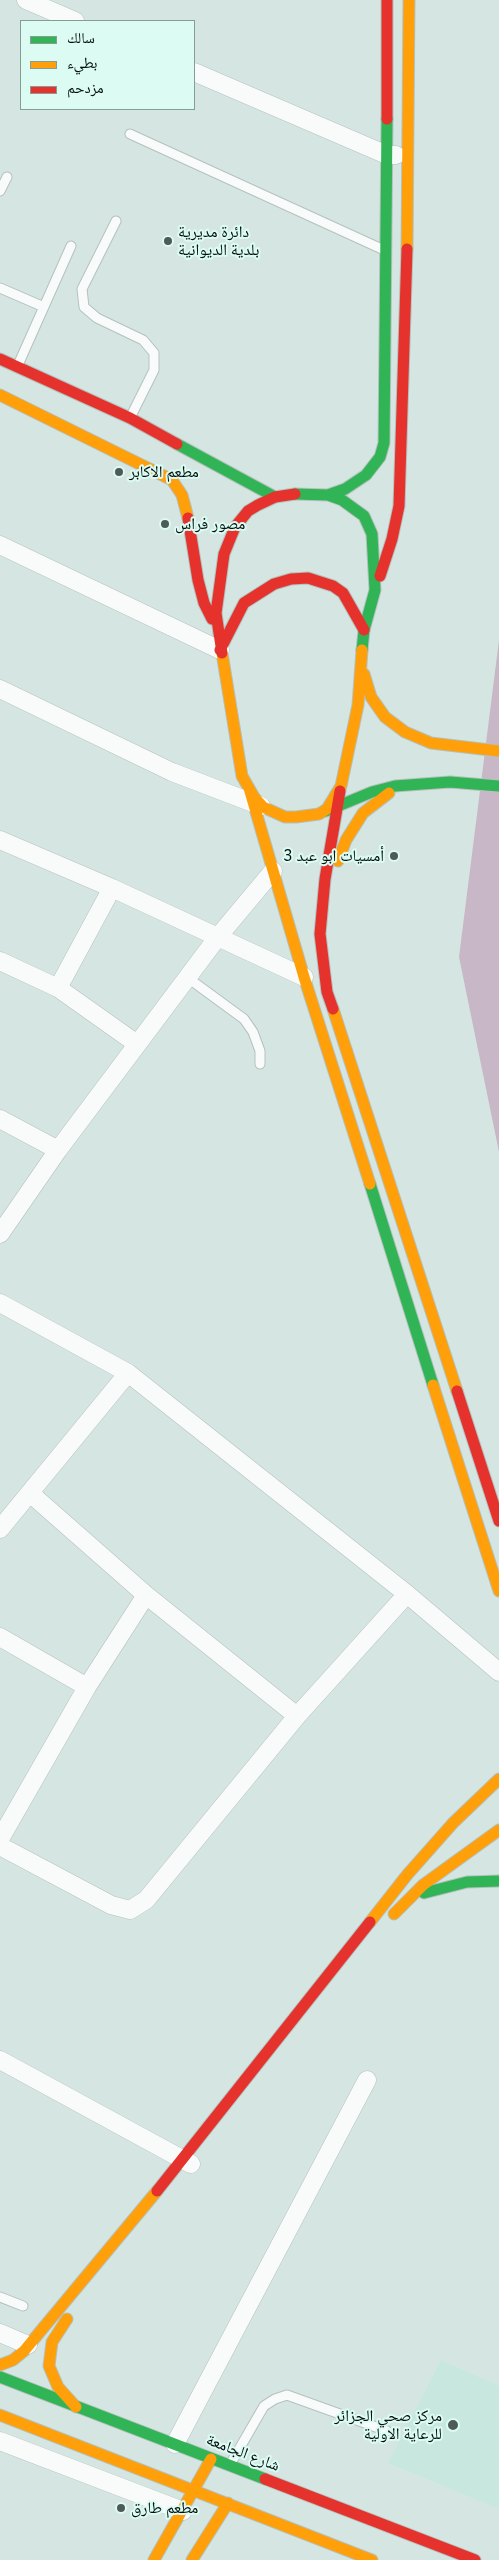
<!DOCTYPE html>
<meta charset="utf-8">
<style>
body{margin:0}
#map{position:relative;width:499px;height:2560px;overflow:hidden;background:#d5e6e2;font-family:"IBM Plex Sans","Noto Naskh Arabic",sans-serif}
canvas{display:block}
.legend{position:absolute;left:20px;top:20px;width:175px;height:90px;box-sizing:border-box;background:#dbfbf3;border:1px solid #859c97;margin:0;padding:6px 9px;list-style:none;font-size:15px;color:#040e0c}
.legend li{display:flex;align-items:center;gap:10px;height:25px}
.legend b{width:25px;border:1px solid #859c97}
</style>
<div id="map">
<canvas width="499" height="2560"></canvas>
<ul class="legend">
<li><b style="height:6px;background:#30b455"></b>سالك</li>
<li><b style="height:6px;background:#ff9f0a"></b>بطيء</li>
<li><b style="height:6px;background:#e5322d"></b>مزدحم</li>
</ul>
</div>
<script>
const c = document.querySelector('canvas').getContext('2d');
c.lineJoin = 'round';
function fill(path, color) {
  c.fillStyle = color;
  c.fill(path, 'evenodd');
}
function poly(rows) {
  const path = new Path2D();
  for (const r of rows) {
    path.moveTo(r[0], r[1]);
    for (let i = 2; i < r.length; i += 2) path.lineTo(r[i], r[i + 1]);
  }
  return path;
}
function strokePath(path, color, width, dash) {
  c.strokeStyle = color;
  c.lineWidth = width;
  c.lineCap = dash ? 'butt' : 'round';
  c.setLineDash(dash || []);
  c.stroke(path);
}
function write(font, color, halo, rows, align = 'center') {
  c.font = font + ' "IBM Plex Sans","Noto Naskh Arabic",sans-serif';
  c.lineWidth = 4;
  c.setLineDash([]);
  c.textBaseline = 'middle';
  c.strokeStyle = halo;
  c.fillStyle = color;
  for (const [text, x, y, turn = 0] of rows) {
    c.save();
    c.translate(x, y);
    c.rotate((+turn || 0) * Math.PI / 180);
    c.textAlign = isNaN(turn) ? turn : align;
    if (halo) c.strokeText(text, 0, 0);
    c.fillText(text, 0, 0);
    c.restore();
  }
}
fill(poly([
 [441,2360,499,2386,499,2509,388,2463]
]), '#c8e7df');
fill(poly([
 [499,640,499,1152,459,957]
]), '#c8b7c6');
const lane = poly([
 [130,134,384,250],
 [0,191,7,177],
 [116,221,82,289,84,307,97,318,143,340,154,353,154,370,131,416],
 [0,288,44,307],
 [18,365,71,246],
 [188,978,244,1019,253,1032,260,1051,260,1064],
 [0,2297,23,2306],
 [231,2463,264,2406,275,2399,287,2395,387,2431]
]);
const street = poly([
 [26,0,75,21],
 [194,72,387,155,396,155],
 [0,545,220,650],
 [0,689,172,772,261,806],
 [0,840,112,888,304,977],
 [0,961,58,988,137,1044],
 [58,988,112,888],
 [0,1119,58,1150],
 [0,1234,58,1150,217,938,273,871],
 [0,1303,128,1373,407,1594,499,1672],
 [31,1494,146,1595,297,1716],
 [0,1529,128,1373],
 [0,1637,87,1687],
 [0,1839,87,1687,146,1595],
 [0,1846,111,1905,130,1910,146,1900,297,1716,407,1594],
 [0,2060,191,2164],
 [0,2333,28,2345],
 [0,2441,183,2511],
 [175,2444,367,2080]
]);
const fast = poly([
 [177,444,275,497],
 [295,494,328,495,342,500,364,516,372,534,375,590,364,630,362,650],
 [328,495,345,489,366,475,380,457,384,443,387,119],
 [326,811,372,792,395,786,450,782,499,786],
 [370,1184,433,1385],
 [424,1893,467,1882,499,1881],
 [0,2377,265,2479]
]);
const slow = poly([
 [407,249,409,0],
 [0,395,172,480,182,495,188,518],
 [222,653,242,776,254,797,263,807,285,817,296,817,319,814,327,809,341,786,358,705,362,650],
 [364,674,371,697,385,717,405,732,431,743,499,751],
 [249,788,304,977,370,1184],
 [338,861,346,840,363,813,389,793],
 [333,1009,457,1391],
 [433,1385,499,1591],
 [394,1914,423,1885,499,1830],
 [370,1922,407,1875,453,1823,499,1779],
 [67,2319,52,2342,49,2366,58,2387,76,2407],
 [0,2365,13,2360,24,2351,157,2191],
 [0,2415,372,2560],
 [154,2560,211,2459],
 [192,2560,228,2503]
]);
const jam = poly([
 [387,0,387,119],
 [0,359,130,418,177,444],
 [188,518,198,580,204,603,212,619],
 [380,576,392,539,399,506,407,249],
 [220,650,244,603,274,584,291,579,308,578,333,586,343,593,364,630],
 [222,653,216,613,224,554,235,527,248,511,258,505,275,497,295,494],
 [333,1009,327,992,320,934,325,879,340,791],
 [457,1391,499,1521],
 [157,2191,370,1922],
 [265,2479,475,2560]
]);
strokePath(lane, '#b4c1be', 11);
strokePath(street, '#b4c1be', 19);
strokePath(fast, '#b4c1be', 13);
strokePath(slow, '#b4c1be', 13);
strokePath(jam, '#b4c1be', 13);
strokePath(lane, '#f9fbfb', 9);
strokePath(street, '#f9fbfb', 18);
strokePath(fast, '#30b455', 11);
strokePath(slow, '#ff9f0a', 11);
strokePath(jam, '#e5322d', 11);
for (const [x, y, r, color] of [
 [168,241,5,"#4d5a57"],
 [119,472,5,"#4d5a57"],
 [165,524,5,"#4d5a57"],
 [394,856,5,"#4d5a57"],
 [453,2425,6,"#4d5a57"],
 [121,2508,5,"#4d5a57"]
]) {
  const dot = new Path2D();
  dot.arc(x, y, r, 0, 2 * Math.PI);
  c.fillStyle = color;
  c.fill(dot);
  strokePath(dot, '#dbfbf3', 2);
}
write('16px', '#040e0c', '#dbfbf3', [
 ["دائرة مديرية",178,232],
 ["بلدية الديوانية",178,250],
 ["مطعم الاكابر",129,472],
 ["مصور فراس",175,524],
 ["أمسيات ابو عبد 3",384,856,"right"],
 ["مركز صحي الجزائر",442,2416,"right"],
 ["للرعاية الاولية",442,2434,"right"],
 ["مطعم طارق",131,2508]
], 'left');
write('16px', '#040e0c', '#dbfbf3', [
 ["شارع الجامعة",243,2453,21]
]);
</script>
